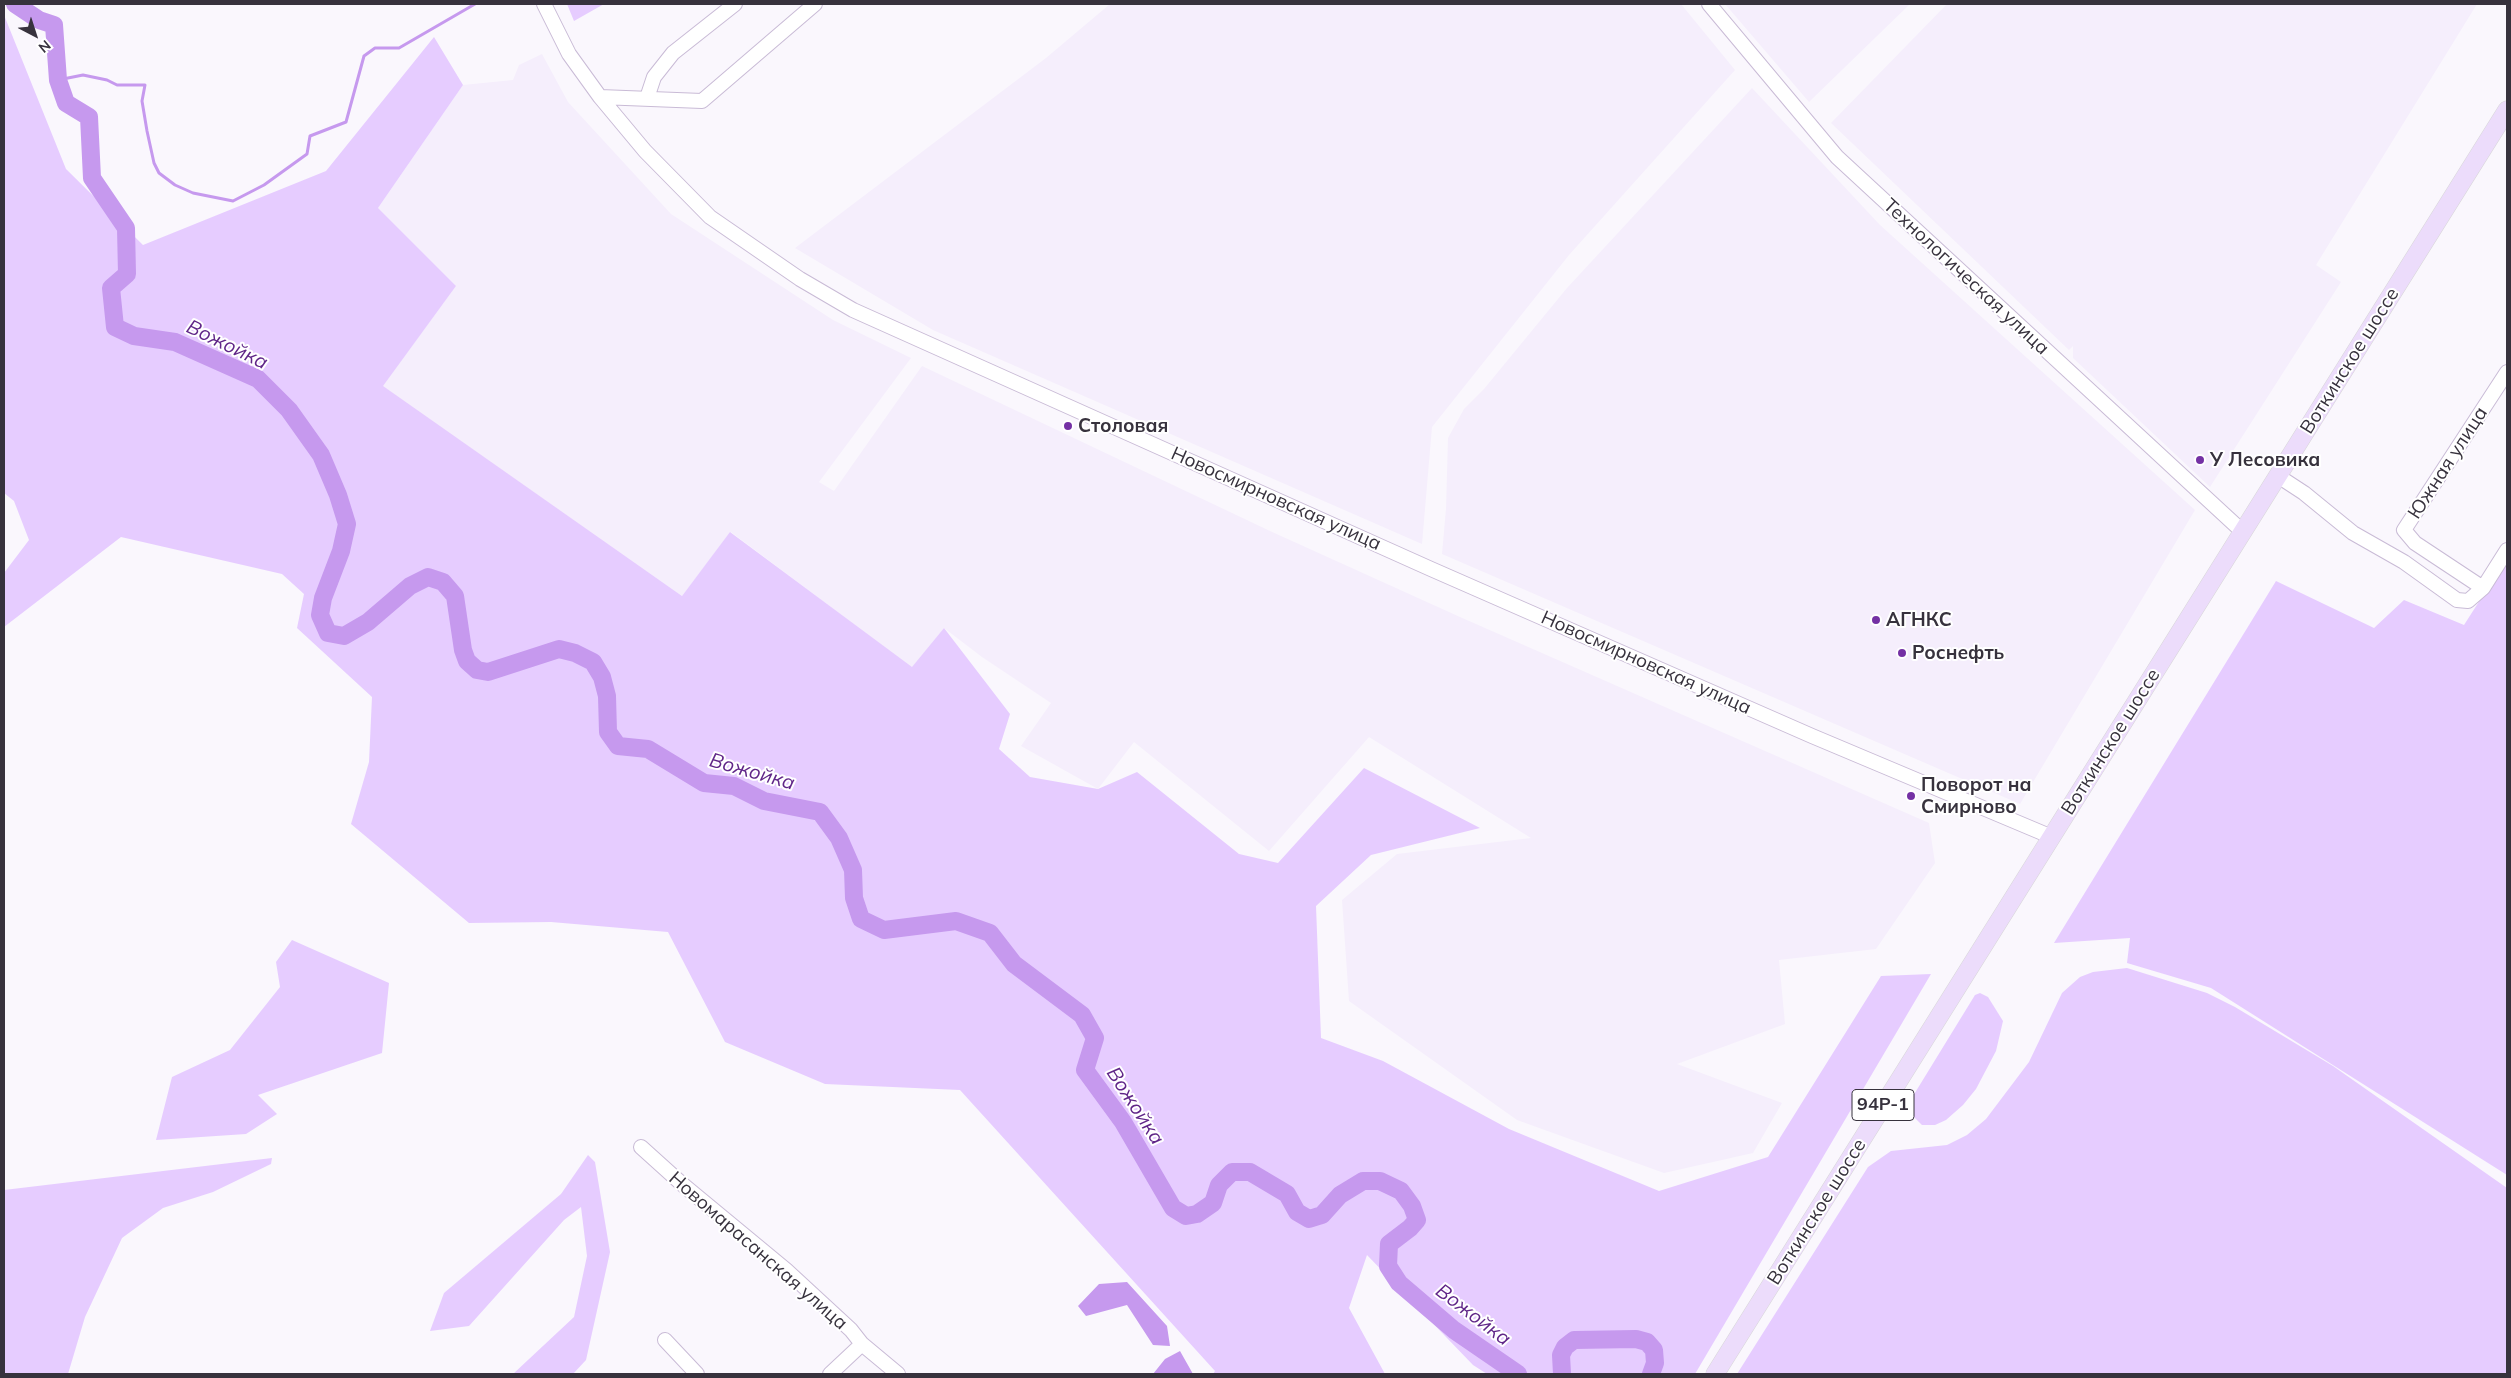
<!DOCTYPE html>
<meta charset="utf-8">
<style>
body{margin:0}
#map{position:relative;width:2511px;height:1378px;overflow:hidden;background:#faf7fd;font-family:Mulish,sans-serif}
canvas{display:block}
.frame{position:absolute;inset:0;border:5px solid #37323d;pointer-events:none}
.north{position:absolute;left:10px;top:10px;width:50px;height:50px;-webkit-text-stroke:4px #fff;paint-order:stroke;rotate:140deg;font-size:14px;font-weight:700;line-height:20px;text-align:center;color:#37323d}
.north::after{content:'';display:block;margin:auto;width:18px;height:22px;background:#37323d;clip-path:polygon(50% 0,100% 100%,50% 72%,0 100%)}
</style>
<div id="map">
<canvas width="2511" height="1378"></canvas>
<div class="frame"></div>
<div class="north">N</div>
</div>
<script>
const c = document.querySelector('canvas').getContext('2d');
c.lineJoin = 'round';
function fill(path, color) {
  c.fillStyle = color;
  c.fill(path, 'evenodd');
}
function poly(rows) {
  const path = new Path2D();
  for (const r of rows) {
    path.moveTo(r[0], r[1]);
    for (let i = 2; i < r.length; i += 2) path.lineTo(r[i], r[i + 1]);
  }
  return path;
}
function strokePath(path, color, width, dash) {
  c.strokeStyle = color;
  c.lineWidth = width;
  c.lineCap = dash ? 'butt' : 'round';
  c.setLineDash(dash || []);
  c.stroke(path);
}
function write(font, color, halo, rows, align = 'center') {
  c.font = font + ' Mulish,sans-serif';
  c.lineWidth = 4;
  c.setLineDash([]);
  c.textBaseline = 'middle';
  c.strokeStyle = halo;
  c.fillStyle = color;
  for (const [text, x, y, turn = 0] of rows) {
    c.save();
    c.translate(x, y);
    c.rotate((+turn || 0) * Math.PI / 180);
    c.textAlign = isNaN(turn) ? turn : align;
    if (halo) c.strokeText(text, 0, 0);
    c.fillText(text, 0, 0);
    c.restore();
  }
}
fill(poly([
 [1110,4,1681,4,1735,70,1569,255,1432,427,1422,544,933,330,795,248,1046,58],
 [1725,4,1910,4,1809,102],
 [1947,4,2477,4,2316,265,2341,282,2210,487,2073,358,2073,346,2069,350,1831,123],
 [542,54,568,102,671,214,833,320,911,358,819,482,834,491,922,366,1270,531,1460,617,1929,823,1935,863,1876,949,1779,960,1785,1024,1677,1064,1782,1103,1753,1153,1664,1173,1517,1120,1349,1001,1342,900,1397,854,1531,838,1369,737,1269,851,1134,742,1098,789,1021,746,1051,703,982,657,944,628,912,668,731,532,682,596,382,386,456,286,378,208,463,85,513,80,519,65],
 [1752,88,1880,225,2195,510,2020,804,1442,554,1446,509,1448,438,1464,409,1484,389,1567,288]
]), '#f5eefc');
fill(poly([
 [567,4,604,4,574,21],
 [4,15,66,169,143,245,326,171,434,37,463,85,378,208,456,286,383,386,682,596,730,532,912,667,944,628,1010,714,999,749,1030,777,1098,789,1137,772,1239,854,1278,863,1364,768,1480,828,1371,855,1316,906,1321,1038,1383,1061,1509,1129,1659,1191,1768,1157,1881,976,1931,974,1695,1374,1487,1374,1473,1365,1367,1255,1349,1308,1385,1374,1213,1374,1215,1371,960,1090,825,1084,725,1042,668,932,551,922,469,923,351,824,369,762,372,697,297,628,304,594,282,574,121,537,4,627,4,573,29,540,14,501,4,493],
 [2507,558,2507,1175,2211,988,2127,963,2130,938,2054,943,2276,581,2374,628,2404,600,2464,625],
 [292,940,389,983,382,1053,258,1095,277,1114,246,1134,156,1140,172,1077,230,1050,280,987,276,962],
 [2127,968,2207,993,2235,1007,2333,1066,2507,1188,2507,1374,1737,1374,1868,1167,1891,1151,1947,1145,1967,1135,1986,1119,2029,1062,2062,993,2080,977,2093,972],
 [1980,993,1988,997,2003,1021,1996,1051,1976,1089,1963,1105,1946,1120,1935,1125,1922,1125,1910,1113,1913,1096,1975,995],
 [588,1155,595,1162,610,1252,586,1360,573,1374,513,1374,574,1317,587,1256,581,1207,564,1220,469,1326,430,1331,444,1293,561,1194],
 [272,1158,271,1164,213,1192,163,1208,122,1238,85,1317,68,1374,4,1374,4,1190]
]), '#e6ccff');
fill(poly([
 [1127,1282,1167,1326,1170,1346,1153,1345,1127,1305,1086,1316,1078,1306,1099,1284],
 [1180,1351,1193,1374,1153,1374,1165,1359]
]), '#c699ee');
strokePath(poly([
 [58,80,83,75,107,80,117,85,145,85,142,101,147,131,154,163,159,173,175,185,193,193,233,201,264,185,307,154,310,136,346,122,364,56,375,48,399,48,475,4]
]), '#c699ee', 3);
strokePath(poly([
 [15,4,39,20,54,25,58,80,66,103,89,117,92,178,126,228,127,274,111,288,115,327,134,336,175,342,258,379,289,410,321,455,338,495,347,524,341,551,323,598,320,615,328,633,344,636,368,622,410,586,428,577,443,582,455,596,463,650,467,661,477,670,488,672,559,649,575,653,593,662,602,677,607,696,608,732,618,746,648,749,704,783,734,786,764,801,820,812,839,838,853,870,854,898,861,919,884,930,956,921,990,933,1014,964,1082,1015,1095,1038,1085,1070,1123,1122,1173,1208,1186,1216,1197,1214,1213,1203,1219,1185,1232,1172,1250,1172,1287,1194,1297,1212,1309,1219,1322,1215,1340,1195,1363,1181,1380,1181,1401,1191,1412,1206,1417,1220,1410,1228,1389,1244,1388,1266,1399,1283,1454,1330,1518,1374],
 [1562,1374,1561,1355,1565,1347,1574,1340,1636,1339,1647,1342,1654,1350,1655,1363,1651,1374]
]), '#c699ee', 18);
const minor = poly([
 [544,4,569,54,600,97,645,151,710,217,800,279,853,310,1431,569,1812,736,2052,837],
 [1709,4,1837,157,2243,532],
 [600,97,702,101,815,4],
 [647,98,654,77,673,53,735,4],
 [2278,476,2304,493,2353,533,2404,562,2457,600,2468,601,2483,588,2507,550],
 [2483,588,2415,543,2404,530,2507,372],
 [641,1147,682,1184,786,1270,851,1330,862,1344,898,1374],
 [665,1340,697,1374],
 [830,1374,862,1344]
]);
const major = poly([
 [1715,1374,2507,110]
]);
strokePath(minor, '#c9bbd6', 16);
strokePath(major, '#d7d6d8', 19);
strokePath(minor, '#fff', 14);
strokePath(major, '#ecdcfb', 18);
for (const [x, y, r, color] of [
 [1068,426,5,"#7430a4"],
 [2200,460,5,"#7430a4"],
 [1876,620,5,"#7430a4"],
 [1902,653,5,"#7430a4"],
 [1911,796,5,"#7430a4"]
]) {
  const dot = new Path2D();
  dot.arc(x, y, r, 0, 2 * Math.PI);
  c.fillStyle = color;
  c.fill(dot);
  strokePath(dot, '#fff', 2);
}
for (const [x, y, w] of [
 [1883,1105,62]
]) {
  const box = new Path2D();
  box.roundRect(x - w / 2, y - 15.5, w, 31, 4);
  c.fillStyle = '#fff';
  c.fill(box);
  strokePath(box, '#37323d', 1);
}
write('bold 18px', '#37323d', null, [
 ["94Р-1",1883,1105]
]);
write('19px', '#37323d', '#fff', [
 ["Технологическая улица",1966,277,43],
 ["Воткинское шоссе",2350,361,-58],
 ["Южная улица",2448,463,-57],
 ["Новосмирновская улица",1276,499,24],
 ["Новосмирновская улица",1646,663,24],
 ["Воткинское шоссе",2111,742,-58],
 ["Воткинское шоссе",1817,1212,-58],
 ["Новомарасанская улица",758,1251,41]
]);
write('bold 19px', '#37323d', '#fff', [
 ["Столовая",1078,426],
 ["У Лесовика",2210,460],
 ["АГНКС",1886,620],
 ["Роснефть",1912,653],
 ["Поворот на",1921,785],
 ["Смирново",1921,807]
], 'left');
write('italic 20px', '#602688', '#fff', [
 ["Вожойка",227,345,26],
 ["Вожойка",752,772,16],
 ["Вожойка",1135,1106,57],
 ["Вожойка",1473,1315,37]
]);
</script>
